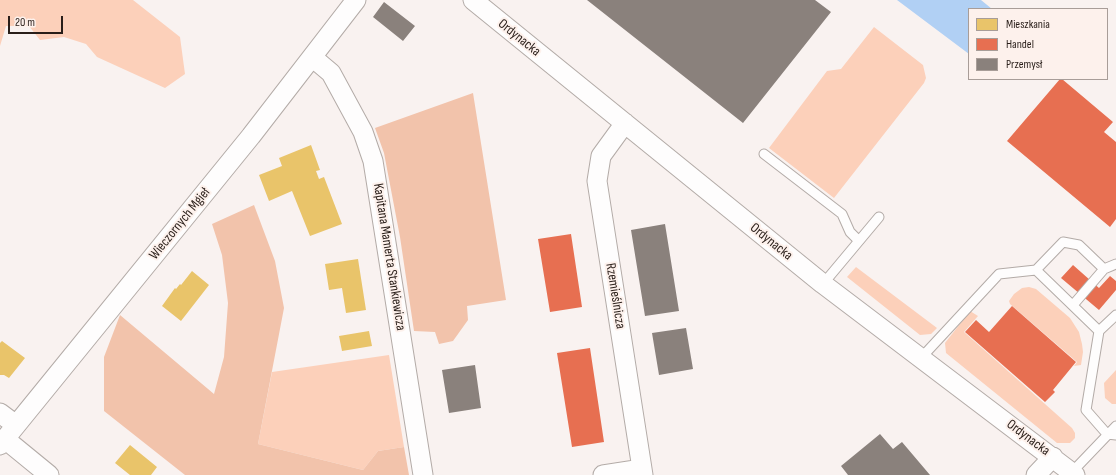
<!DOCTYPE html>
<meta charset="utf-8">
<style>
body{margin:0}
#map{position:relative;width:1116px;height:475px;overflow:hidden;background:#f9f2f0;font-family:"Sofia Sans Condensed",sans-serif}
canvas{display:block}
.legend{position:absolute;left:968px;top:8px;width:140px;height:72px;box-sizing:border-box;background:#fdf1ec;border:1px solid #a89d98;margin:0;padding:5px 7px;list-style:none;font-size:12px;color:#291e19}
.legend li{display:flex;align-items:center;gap:8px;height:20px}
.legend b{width:20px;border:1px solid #a89d98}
.scale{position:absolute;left:8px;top:16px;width:55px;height:18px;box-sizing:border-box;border:2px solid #291e19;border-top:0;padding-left:5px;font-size:12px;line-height:14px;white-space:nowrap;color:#291e19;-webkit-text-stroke:3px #fdf1ec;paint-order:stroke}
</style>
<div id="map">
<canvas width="1116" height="475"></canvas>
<ul class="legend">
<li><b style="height:11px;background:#e9c46a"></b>Mieszkania</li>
<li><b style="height:11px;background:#e76f51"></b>Handel</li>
<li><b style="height:11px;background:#8a817c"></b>Przemysł</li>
</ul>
<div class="scale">20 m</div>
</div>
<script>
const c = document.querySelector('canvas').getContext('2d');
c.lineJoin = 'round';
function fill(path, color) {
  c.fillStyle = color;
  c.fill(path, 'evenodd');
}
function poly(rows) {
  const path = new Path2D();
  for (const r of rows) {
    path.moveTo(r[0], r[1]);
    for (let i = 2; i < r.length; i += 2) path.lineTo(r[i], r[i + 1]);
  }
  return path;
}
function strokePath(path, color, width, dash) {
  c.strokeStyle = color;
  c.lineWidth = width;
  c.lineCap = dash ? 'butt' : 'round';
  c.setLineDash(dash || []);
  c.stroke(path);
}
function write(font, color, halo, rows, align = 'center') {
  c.font = font + ' "Sofia Sans Condensed",sans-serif';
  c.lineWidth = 4;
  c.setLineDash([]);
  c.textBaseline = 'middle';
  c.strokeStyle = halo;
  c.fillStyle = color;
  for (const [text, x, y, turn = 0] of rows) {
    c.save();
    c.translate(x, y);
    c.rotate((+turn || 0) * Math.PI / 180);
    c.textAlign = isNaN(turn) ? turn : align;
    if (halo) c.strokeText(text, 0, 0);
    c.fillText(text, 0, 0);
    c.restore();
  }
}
fill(poly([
 [0,0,133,0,180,37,185,74,165,88,97,57,86,44,64,37,40,40,29,26,6,26,0,46],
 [874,27,923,65,926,78,924,83,834,198,769,148,827,71,841,69],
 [856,267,937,328,931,334,920,335,847,277],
 [1029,287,1036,289,1070,318,1079,332,1082,344,1083,352,1081,365,1074,366,1077,362,1010,304,1009,301,1014,294,1022,288],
 [970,311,978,316,964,332,1072,428,1075,433,1075,438,1070,443,1057,443,946,353,945,343],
 [389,355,404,447,378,451,363,470,258,444,272,372],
 [1116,370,1116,404,1112,404,1105,398,1104,383]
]), '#fcd0ba');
fill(poly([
 [473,93,506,300,467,306,468,320,453,341,439,344,435,332,414,331,400,237,384,153,375,128],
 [254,205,275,261,284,308,258,444,363,470,378,451,404,447,409,475,185,475,104,411,104,357,120,315,214,394,224,357,228,303,222,255,212,224]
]), '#f2c3ab');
fill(poly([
 [897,0,981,0,992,9,969,9,969,54]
]), '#b1d0f4');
fill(poly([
 [311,145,320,170,316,171,319,179,324,177,342,224,310,236,292,191,269,201,259,175,282,166,279,158],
 [358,259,366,310,346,313,342,288,329,290,325,264],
 [192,271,209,285,181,321,162,306,175,288,176,289,180,284,181,285],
 [369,331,372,346,342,351,339,336],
 [2,341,25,358,9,378,4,375,0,375,0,343],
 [130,445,157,467,151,475,130,475,115,463]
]), '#e9c46a');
fill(poly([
 [1060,79,1062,79,1113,122,1104,132,1116,142,1116,219,1110,227,1007,141],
 [571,234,582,307,550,312,538,239],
 [1073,265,1099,288,1110,276,1116,281,1116,290,1099,310,1061,278],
 [1012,306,1076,362,1053,390,1055,392,1045,402,965,332,976,320,989,332],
 [590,348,604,442,572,447,557,353]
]), '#e76f51');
fill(poly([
 [587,0,815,0,831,12,743,123],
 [384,2,415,26,403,41,373,17],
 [665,224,679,311,645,316,631,230],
 [686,328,693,369,659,375,652,333],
 [475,365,481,408,449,413,442,370],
 [880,434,893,449,902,442,930,475,848,475,841,466]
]), '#8a817c');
const lane = poly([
 [764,154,842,214,850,232,858,240],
 [1036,270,1063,242,1079,245,1104,269,1116,264],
 [823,284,879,217],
 [1073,305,1104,269],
 [1116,315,1099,331,1086,410,1107,434,1116,435],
 [921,358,999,274,1036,270,1099,331],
 [1072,472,1116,426]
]);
const street = poly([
 [473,0,823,284,1075,475],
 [312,57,331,73,363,132,373,161,423,475],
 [625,123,601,156,597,181,643,475],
 [0,413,16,425],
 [5,439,49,475],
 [0,445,251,136,356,0],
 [603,475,642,469],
 [1036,475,1053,457]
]);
strokePath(lane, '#b3aba7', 11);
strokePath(street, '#b3aba7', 21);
strokePath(lane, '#fefdfd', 9);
strokePath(street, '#fefdfd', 19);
write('14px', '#291e19', '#fdf1ec', [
 ["Ordynacka",519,38,39],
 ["Wieczornych Mgieł",180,224,-51],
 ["Ordynacka",771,242,39],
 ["Kapitana Mamerta Stankiewicza",389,257,81],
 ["Rzemieślnicza",615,296,81],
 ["Ordynacka",1028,438,37]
]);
</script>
